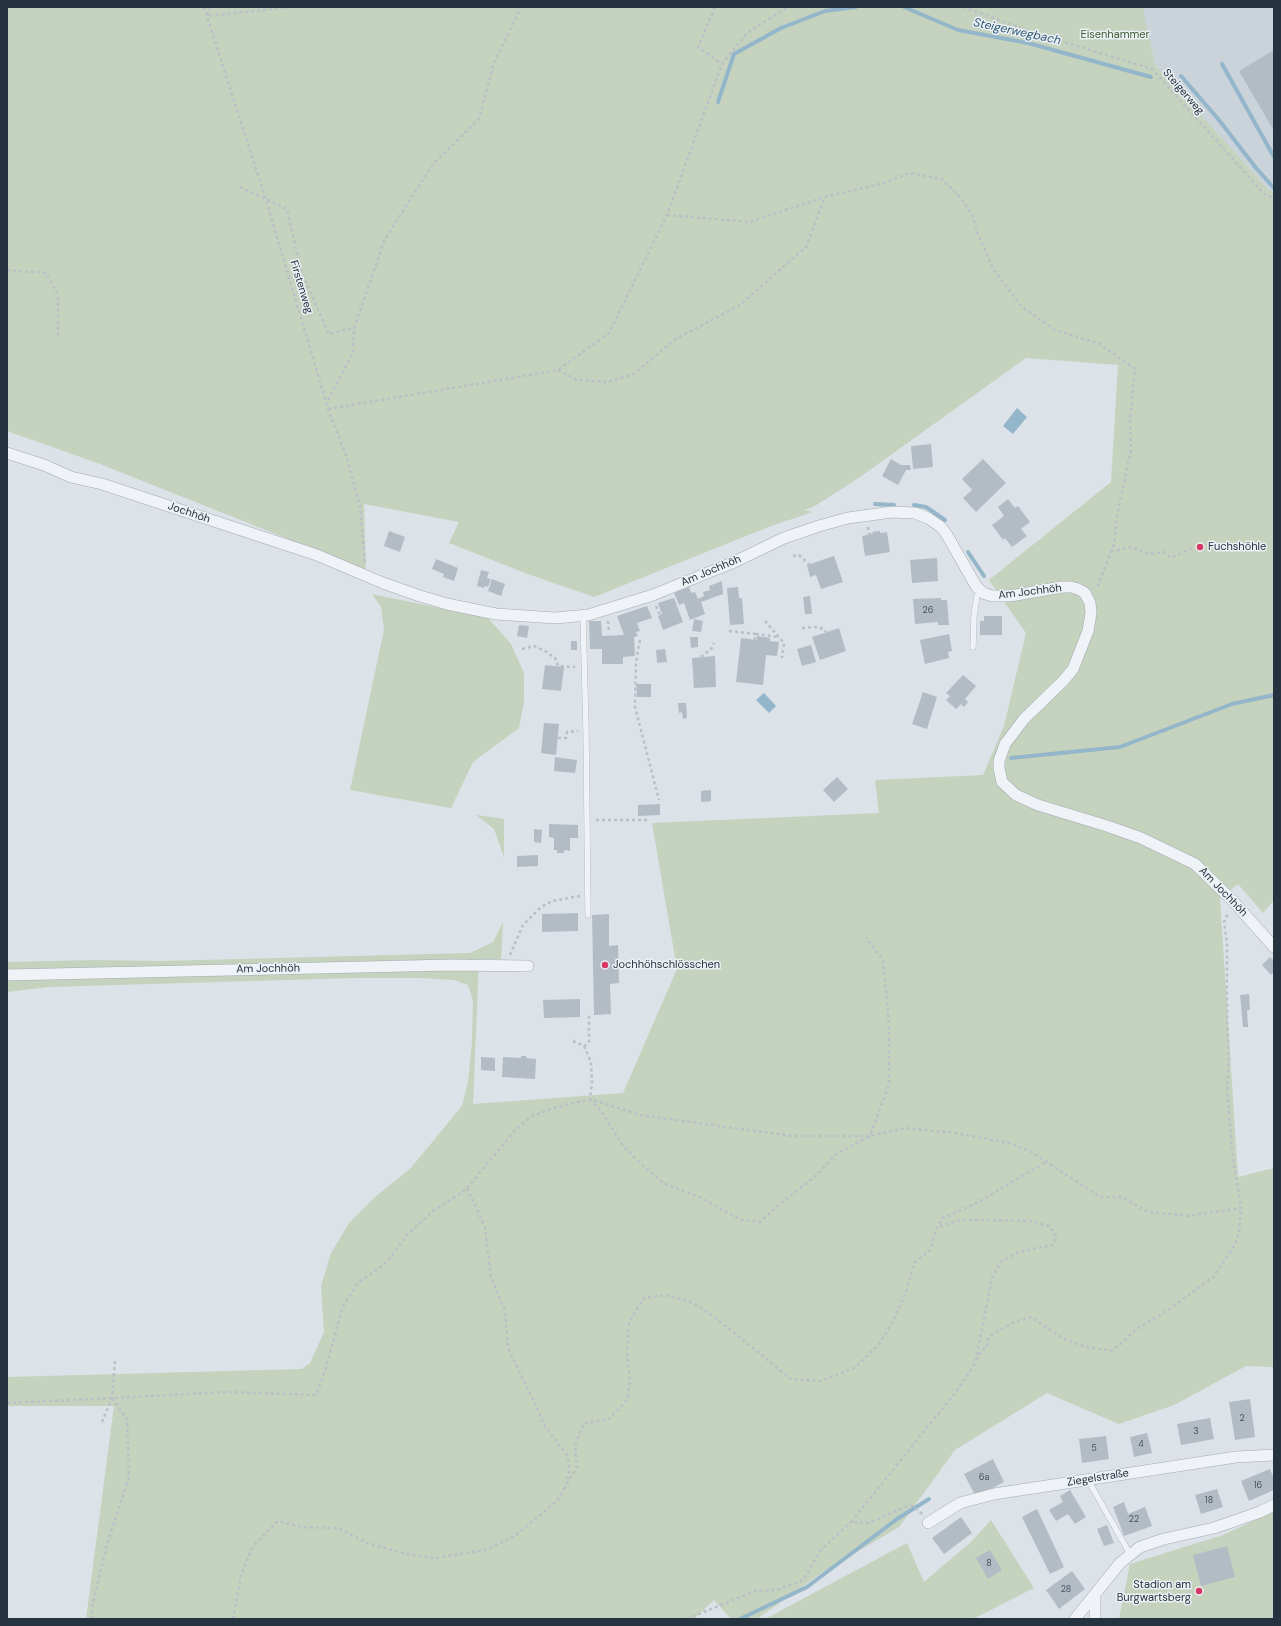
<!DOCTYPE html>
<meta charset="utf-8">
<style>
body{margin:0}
#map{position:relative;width:1281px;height:1626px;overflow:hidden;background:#dce2e7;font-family:"DM Sans",sans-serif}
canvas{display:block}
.frame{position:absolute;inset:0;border:8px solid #25323f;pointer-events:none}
</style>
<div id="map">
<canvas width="1281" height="1626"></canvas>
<div class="frame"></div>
</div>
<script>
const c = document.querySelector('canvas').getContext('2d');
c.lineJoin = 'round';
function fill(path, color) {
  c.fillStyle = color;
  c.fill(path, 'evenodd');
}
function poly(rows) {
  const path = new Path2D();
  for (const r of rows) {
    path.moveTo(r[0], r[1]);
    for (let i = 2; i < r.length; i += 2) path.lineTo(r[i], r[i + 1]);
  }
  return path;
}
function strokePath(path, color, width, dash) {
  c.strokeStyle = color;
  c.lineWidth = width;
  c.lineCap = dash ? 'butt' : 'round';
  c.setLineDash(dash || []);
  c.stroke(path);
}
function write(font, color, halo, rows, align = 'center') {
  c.font = font + ' "DM Sans",sans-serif';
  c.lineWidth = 3;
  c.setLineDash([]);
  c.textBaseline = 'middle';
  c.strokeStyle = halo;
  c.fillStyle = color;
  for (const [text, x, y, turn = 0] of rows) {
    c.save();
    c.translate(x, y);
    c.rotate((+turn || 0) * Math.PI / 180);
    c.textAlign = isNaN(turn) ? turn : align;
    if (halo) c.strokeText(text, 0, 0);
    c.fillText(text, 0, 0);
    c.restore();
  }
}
fill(poly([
 [1142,7,1274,7,1274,192,1269,190,1155,64]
]), '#cad2da');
fill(poly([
 [7,7,1144,7,1144,14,1155,64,1269,190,1274,192,1274,900,1263,913,1238,884,1220,898,1238,1177,1274,1168,1274,1367,1246,1366,1174,1405,1119,1424,1047,1393,955,1450,899,1527,823,1572,757,1619,731,1619,714,1600,694,1619,86,1619,114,1406,7,1406,7,1377,302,1369,310,1363,324,1332,321,1286,331,1253,349,1223,376,1196,410,1169,462,1106,468,1082,472,1043,473,1001,468,985,454,980,422,978,354,978,49,987,7,992,7,962,94,960,162,961,470,953,493,942,503,922,501,959,479,959,473,1104,623,1093,677,969,652,823,879,813,875,780,983,775,1004,726,1026,633,989,580,1111,482,1118,365,1026,358,860,477,815,506,804,510,813,512,771,526,594,597,525,573,449,543,459,522,364,504,366,570,100,464,7,431],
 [372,594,488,618,511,644,524,673,524,702,519,728,473,762,451,808,350,790,384,630,381,607],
 [476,815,504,819,504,857,494,829],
 [1274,1511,1274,1619,1119,1619,1130,1564,1223,1535],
 [991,1520,1034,1588,973,1619,765,1619,907,1543,924,1582,971,1542]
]), '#c5d2bd');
fill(poly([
 [1017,408,1027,417,1013,434,1003,426],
 [764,693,776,706,769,713,756,700]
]), '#94b6ca');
strokePath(poly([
 [904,7,958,30,1028,43,1151,77],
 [1222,64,1274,157],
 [1181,76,1219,120,1256,168,1274,188],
 [718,102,734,54,781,28,825,11,856,7],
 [875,504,894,505],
 [914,505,926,507,945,520],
 [968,552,984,576],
 [1011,758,1120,747,1232,704,1274,695],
 [740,1619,807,1587,897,1519,929,1499]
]), '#94b6ca', 4);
fill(poly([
 [1274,50,1274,131,1239,71],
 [931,444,933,467,913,469,911,446],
 [891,459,901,465,910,465,911,470,906,470,898,485,882,476],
 [983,459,1006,483,976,512,963,498,972,490,962,479],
 [1008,499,1015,508,1018,506,1030,522,1021,529,1027,536,1012,547,1005,538,1003,540,992,525,1004,516,998,507],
 [389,531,405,537,400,552,384,546],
 [880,531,880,533,887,532,890,552,865,556,862,536,873,534,872,532],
 [834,556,843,582,821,589,816,575,810,577,807,565],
 [937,558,938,581,912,583,910,560],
 [436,559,458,568,454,581,443,577,444,574,432,569],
 [481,570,489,572,487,578,491,579,488,587,485,586,484,588,477,586],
 [492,579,505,584,501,596,488,591],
 [722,581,723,594,701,602,705,614,690,620,684,603,679,605,674,593,689,587,691,593,695,592,698,599,704,596,703,592,710,590,709,586],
 [738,587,739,598,742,598,744,624,730,625,727,588],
 [810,596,812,614,805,614,803,597],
 [674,598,683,622,663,630,658,616,662,614,658,603],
 [941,598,941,600,947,600,949,625,938,625,938,622,915,624,913,599],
 [647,606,652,618,637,623,640,631,636,632,638,636,634,637,635,656,623,657,623,664,602,664,602,649,590,649,589,621,601,621,602,636,624,635,617,616],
 [984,616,1002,616,1002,635,980,635,980,621,984,621],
 [694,619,703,621,701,632,692,631],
 [519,625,529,626,527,638,517,636],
 [839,628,846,651,820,660,812,637],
 [949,634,952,651,948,652,949,658,925,664,920,640],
 [757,636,770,638,770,641,779,642,777,656,766,655,763,685,736,682,741,638,757,640],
 [690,637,698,637,698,647,691,648],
 [571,641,577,641,577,650,571,650],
 [811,645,816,662,802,666,797,649],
 [665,649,667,662,657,663,656,650],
 [715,656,716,687,694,688,692,658],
 [545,665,564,667,561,691,542,689],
 [963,675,976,686,965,699,968,702,964,707,961,704,956,709,946,700,950,696,946,693],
 [636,684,651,684,651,697,637,697],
 [923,692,937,697,927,729,912,724],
 [678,703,686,703,687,718,683,719,682,712,679,713],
 [544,723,559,724,556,755,541,753],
 [555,757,577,760,575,773,554,771],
 [837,777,848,789,834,802,823,790],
 [711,790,711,801,701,802,701,791],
 [660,804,660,815,638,816,638,805],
 [549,824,578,825,578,838,570,838,570,851,564,850,564,853,557,853,557,850,554,850,554,838,549,837],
 [534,829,542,830,541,843,534,842],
 [538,855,538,866,517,867,517,856],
 [578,913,578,931,542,932,542,914],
 [609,914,609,946,618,945,619,983,610,984,611,1014,594,1015,592,915],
 [1270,957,1274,961,1274,972,1271,975,1262,965],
 [1249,994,1250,1010,1247,1010,1248,1027,1243,1027,1240,995],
 [580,999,580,1017,544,1018,543,1000],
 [521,1056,526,1056,526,1058,536,1059,535,1079,502,1077,503,1057,521,1058],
 [481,1057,495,1058,495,1071,481,1070],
 [1250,1399,1255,1437,1235,1440,1229,1402],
 [1210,1418,1214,1439,1181,1445,1177,1424],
 [1147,1433,1152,1453,1134,1457,1130,1437],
 [1106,1436,1109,1459,1082,1463,1079,1439],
 [993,1459,1004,1482,976,1497,964,1474],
 [1270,1469,1274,1479,1274,1490,1249,1501,1241,1481],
 [1217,1489,1223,1507,1201,1514,1195,1495],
 [1070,1490,1086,1517,1075,1524,1068,1514,1056,1521,1049,1510,1063,1502,1060,1496],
 [1124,1502,1128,1514,1145,1507,1152,1526,1124,1536,1113,1507],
 [1037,1509,1064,1567,1050,1574,1022,1517],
 [961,1517,972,1533,944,1554,932,1538],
 [1107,1525,1114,1543,1104,1546,1097,1529],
 [1227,1546,1235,1577,1201,1586,1193,1555],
 [990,1550,1002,1570,988,1579,976,1558],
 [1072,1571,1085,1589,1059,1609,1046,1590]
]), '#b3bcc5');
const lane = poly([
 [583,616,586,730,588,915],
 [973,647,974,616,977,596,982,591],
 [1088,1480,1130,1554]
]);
const street = poly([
 [7,453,44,465,71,477,102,484,317,555,383,583,420,596,447,604,496,614,555,618,588,615,653,595,732,563,784,538,819,526,848,518,892,512,915,513,928,518,941,527,947,535,976,586,983,593,992,596,1010,596,1062,587,1071,587,1078,589,1085,593,1090,603,1091,613,1088,631,1073,669,1064,680,1024,719,1005,744,999,761,999,768,1002,782,1016,795,1038,805,1107,826,1141,838,1195,864,1233,901,1274,947],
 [7,975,452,965,528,966],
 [928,1523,960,1503,994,1494,1236,1457,1274,1455],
 [1095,1594,1095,1619],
 [1075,1619,1120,1563,1140,1547,1164,1539,1214,1528,1260,1512,1274,1505]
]);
strokePath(lane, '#a1aab1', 6);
strokePath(street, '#a1aab1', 12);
strokePath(poly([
 [204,7,266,200,328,409,346,455,360,506,365,562],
 [210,7,207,16,293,7],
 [715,7,698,47,722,64],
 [963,7,1032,32,1152,69,1264,194,1274,198],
 [240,187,287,209,301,271,329,334,354,328,385,239,433,164,479,119,494,63,521,7],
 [667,215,749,222,825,197,884,183,909,173,942,179,960,197,972,214,978,234,993,269,1022,307,1055,330,1100,344,1135,369,1130,420,1131,450,1117,516,1114,544,1097,588],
 [7,270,46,273,58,295,58,338],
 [558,370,577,380,608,382,634,374,674,340,740,305,806,247,825,197],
 [328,400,353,353,354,328],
 [328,409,558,370,609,333,667,215,722,64,748,32,788,7],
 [868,527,869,534,871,534],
 [1111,552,1130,547,1150,554,1164,552,1171,558,1194,547],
 [793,556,799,555,809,564],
 [656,606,660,615],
 [608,621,609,632],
 [765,621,784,643,782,658],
 [802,628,815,627,824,629,826,632],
 [729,631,756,634],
 [640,640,636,662,635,707,659,800],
 [755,640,756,634,778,637],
 [522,649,534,646,545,651,555,658,558,666,575,667],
 [701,657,712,648,714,643],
 [558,738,566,738,567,732,578,731],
 [596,820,649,820],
 [510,955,523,925,541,907,552,901,580,896],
 [573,1041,584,1046,591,1062,592,1082,590,1099],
 [584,1046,589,1043,589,1015],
 [590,1099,604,1115,621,1143,637,1160,663,1183,699,1197,741,1220,760,1222,776,1207,818,1174,836,1154,870,1136,905,1128,955,1133,1009,1143,1030,1151,1100,1197,1122,1197,1148,1212,1188,1216,1241,1208,1232,1151,1227,1087,1229,1058,1227,1015,1227,943,1224,922,1228,913],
 [467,1188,485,1227,491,1277,505,1311,508,1348,537,1408,544,1425,567,1455,570,1469,566,1483],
 [976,1360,981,1351,987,1347,987,1342,990,1336,1012,1323,1031,1317,1064,1339,1083,1346,1111,1351,1123,1342,1135,1330,1170,1309,1213,1277,1235,1245,1239,1232,1241,1208],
 [7,1403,112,1398],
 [102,1422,112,1398,115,1361],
 [564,1489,577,1467,575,1445,584,1423,608,1420,627,1400,630,1382,627,1351,629,1322,644,1298,665,1295,688,1301,702,1308,732,1331,791,1379,821,1381,856,1367,880,1343,892,1323,907,1290,914,1263,930,1250,937,1227,943,1218,975,1204,1046,1162],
 [922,1514,918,1510,910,1505,869,1523,851,1522,959,1388,975,1363,992,1278,1001,1261,1019,1252,1053,1245,1056,1235,1049,1226,1031,1221,970,1220,957,1221,937,1227],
 [91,1619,92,1608,106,1548,129,1477,127,1419,112,1398,228,1392,316,1395,325,1371,343,1306,358,1283,387,1262,407,1235,434,1210,460,1194,467,1188,517,1128,532,1116,554,1108,590,1099,640,1115,792,1136,870,1136,889,1084,889,1024,883,960,866,938],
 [233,1619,241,1575,253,1546,278,1521,302,1527,338,1528,369,1544,407,1554,436,1558,485,1550,515,1536,558,1500,565,1488],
 [687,1619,755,1591,777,1590,803,1580,821,1550,851,1522]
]), '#bac0c6', 2.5, [3, 3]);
strokePath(lane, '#eff2f6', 5.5);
strokePath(street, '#eff2f6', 11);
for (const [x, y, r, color] of [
 [1200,547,4,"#d63765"],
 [605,965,4,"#d63765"],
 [1199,1591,4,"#d63765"]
]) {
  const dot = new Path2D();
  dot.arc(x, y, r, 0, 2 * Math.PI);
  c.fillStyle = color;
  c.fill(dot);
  strokePath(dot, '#ecf1f5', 1.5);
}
write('9px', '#485460', null, [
 ["26",928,611],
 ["2",1242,1419],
 ["3",1196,1432],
 ["4",1141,1445],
 ["5",1094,1449],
 ["6a",984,1478],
 ["16",1258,1486],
 ["18",1209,1501],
 ["22",1134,1520],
 ["8",989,1564],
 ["28",1066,1590]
]);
write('11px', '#3f5b31', '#ecf1f5', [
 ["Eisenhammer",1115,35]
]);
write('11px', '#25323f', '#ecf1f5', [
 ["Steigerweg",1183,92,49],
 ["Firstenweg",301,287,73],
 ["Jochhöh",189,513,19],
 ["Am Jochhöh",711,571,-23],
 ["Am Jochhöh",1030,592,-7],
 ["Am Jochhöh",1223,892,46],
 ["Am Jochhöh",268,969,-1],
 ["Ziegelstraße",1098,1478,-9]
]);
write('11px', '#25323f', '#ecf1f5', [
 ["Fuchshöhle",1208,547],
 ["Jochhöhschlösschen",613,965],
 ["Stadion am",1191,1585,"right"],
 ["Burgwartsberg",1191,1598,"right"]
], 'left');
write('italic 12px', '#2d5775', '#ecf1f5', [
 ["Steigerwegbach",1017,32,12]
]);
</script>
